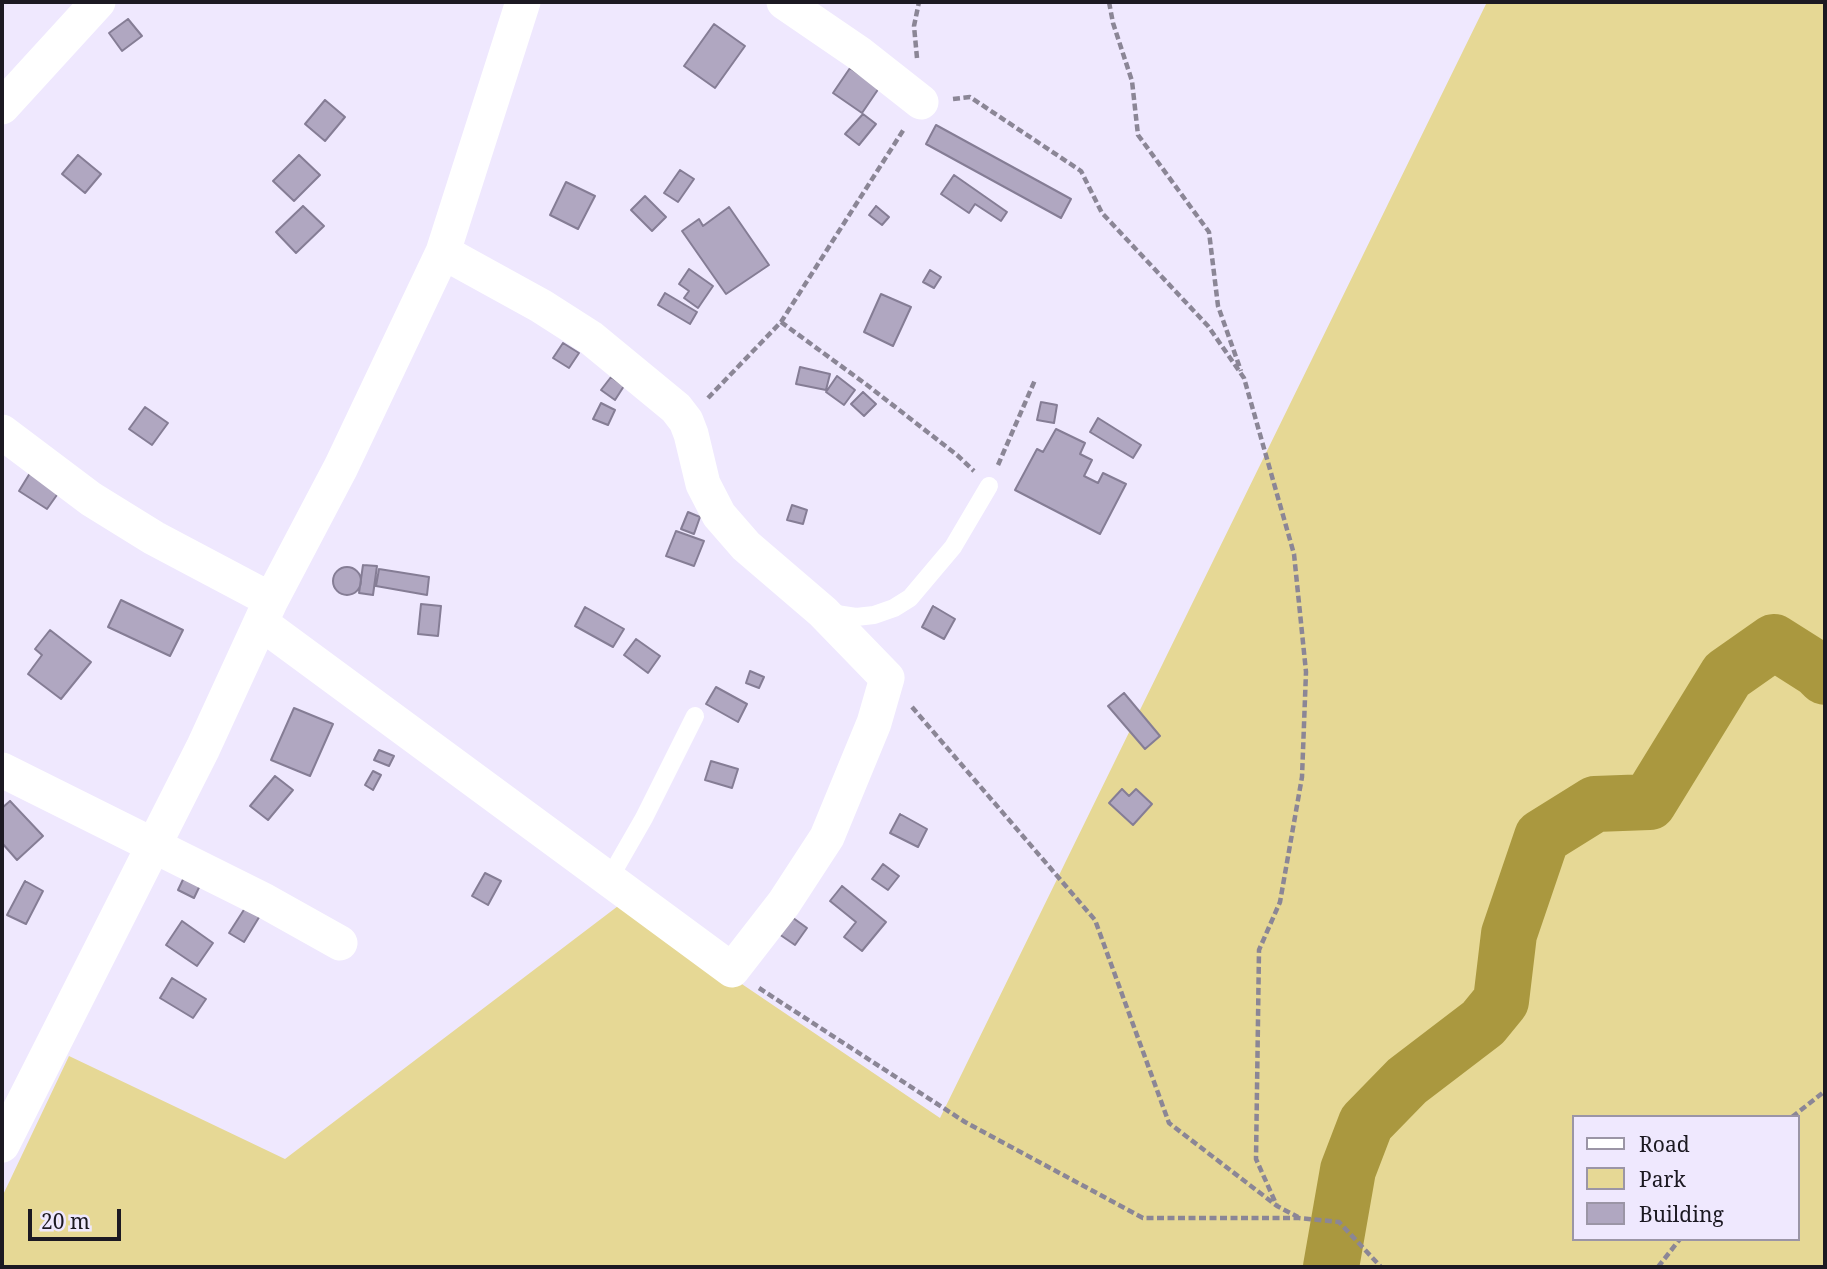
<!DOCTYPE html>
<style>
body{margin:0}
#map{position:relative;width:1827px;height:1269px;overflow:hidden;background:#efe8fe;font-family:"Noto Serif",serif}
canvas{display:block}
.frame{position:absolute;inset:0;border:4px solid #1c1922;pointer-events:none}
.legend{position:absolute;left:1572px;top:1115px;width:228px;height:126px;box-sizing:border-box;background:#efe8fe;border:2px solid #9b95a6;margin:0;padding:9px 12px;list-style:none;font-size:21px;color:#1c1922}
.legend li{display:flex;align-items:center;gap:14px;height:35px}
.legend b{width:35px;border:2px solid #9b95a6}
.scale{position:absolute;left:28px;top:1209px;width:93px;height:32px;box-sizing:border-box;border:4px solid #1c1922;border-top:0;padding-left:9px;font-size:21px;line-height:24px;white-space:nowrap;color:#1c1922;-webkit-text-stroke:5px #efe8fe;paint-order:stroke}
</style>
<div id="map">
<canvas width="1827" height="1269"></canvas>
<div class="frame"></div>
<ul class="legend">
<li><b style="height:9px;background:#fff"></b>Road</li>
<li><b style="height:19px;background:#e6d895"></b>Park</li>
<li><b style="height:19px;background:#b0a7c1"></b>Building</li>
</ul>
<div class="scale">20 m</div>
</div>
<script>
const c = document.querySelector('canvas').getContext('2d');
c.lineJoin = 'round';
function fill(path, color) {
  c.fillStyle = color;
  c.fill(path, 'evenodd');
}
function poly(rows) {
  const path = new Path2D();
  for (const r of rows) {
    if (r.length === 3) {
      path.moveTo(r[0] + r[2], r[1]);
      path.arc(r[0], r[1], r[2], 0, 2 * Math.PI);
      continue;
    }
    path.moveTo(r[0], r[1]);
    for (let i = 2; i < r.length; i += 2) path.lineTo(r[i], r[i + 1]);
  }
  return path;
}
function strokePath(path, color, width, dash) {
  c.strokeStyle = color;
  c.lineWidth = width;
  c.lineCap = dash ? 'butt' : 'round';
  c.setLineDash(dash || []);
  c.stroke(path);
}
fill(poly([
 [1487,2,1825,2,1825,1267,2,1267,2,1197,69,1056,285,1159,622,903,940,1118],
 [1573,1117,1797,1117,1797,1239,1573,1239]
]), '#e6d895');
strokePath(poly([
 [1331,1267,1348,1170,1366,1123,1407,1081,1483,1023,1501,1001,1509,934,1542,837,1595,804,1649,802,1727,675,1774,642,1818,670,1825,677]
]), '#aa983f', 56);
const building = poly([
 [128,19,142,36,122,51,109,33,128,19],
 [714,24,745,46,715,88,684,66,714,24],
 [850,68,879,88,862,113,833,93,850,68],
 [325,100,345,117,325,141,305,124,325,100],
 [863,114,876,124,859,145,845,134,863,114],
 [936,125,1071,199,1061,218,926,144,936,125],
 [78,155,101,174,85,193,62,174,78,155],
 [299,155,320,175,294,201,273,181,299,155],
 [680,170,694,179,678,202,664,193,680,170],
 [954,175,1007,212,1001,221,975,204,969,213,941,194,954,175],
 [566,182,595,196,578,229,550,215,566,182],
 [645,196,666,217,652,231,631,210,645,196],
 [303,206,324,226,296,253,276,232,303,206],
 [876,206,889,217,882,225,869,215,876,206],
 [729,207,769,265,726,294,682,231,699,219,703,226,729,207],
 [689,269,713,286,698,308,684,298,689,291,679,284,689,269],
 [930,270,941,277,934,288,923,282,930,270],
 [665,293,697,312,690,324,658,305,665,293],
 [881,294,911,307,893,346,864,332,881,294],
 [563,343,579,353,569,368,553,358,563,343],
 [800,367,830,374,826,390,796,384,800,367],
 [837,376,855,390,844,405,826,392,837,376],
 [611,377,624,386,615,400,601,390,611,377],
 [863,392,876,404,864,416,851,404,863,392],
 [1041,402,1057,405,1054,423,1037,420,1041,402],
 [601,403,615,410,608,425,593,419,601,403],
 [145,407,168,423,152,445,129,429,145,407],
 [1098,418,1141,445,1133,458,1090,432,1098,418],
 [1056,429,1085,443,1080,454,1092,460,1084,476,1098,483,1103,473,1126,484,1100,534,1015,490,1037,449,1043,452,1056,429],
 [30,473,59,492,47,509,19,491,30,473],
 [792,505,807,510,803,524,787,520,792,505],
 [688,512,700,517,694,534,681,529,688,512],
 [676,531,704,541,694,566,666,556,676,531],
 [363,565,377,566,373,595,359,593,363,565],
 [347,581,14],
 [379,569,429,577,427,595,376,586,379,569],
 [121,600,183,630,170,656,108,627,121,600],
 [421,604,441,606,438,636,418,634,421,604],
 [933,606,955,619,944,639,922,627,933,606],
 [585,607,624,629,613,647,575,626,585,607],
 [50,630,91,662,61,699,28,674,42,655,35,649,50,630],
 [636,639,660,656,648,673,624,655,636,639],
 [750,671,764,677,759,688,746,683,750,671],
 [716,687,747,704,738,722,706,704,716,687],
 [1124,693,1160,736,1145,749,1108,706,1124,693],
 [294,708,333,724,310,776,271,760,294,708],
 [379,750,394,756,389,766,374,760,379,750],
 [711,761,738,769,732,788,705,780,711,761],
 [373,771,381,775,373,790,365,785,373,771],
 [275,776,293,790,268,820,250,806,275,776],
 [1122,789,1129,796,1136,789,1152,804,1133,825,1109,803,1122,789],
 [10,801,43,836,17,860,2,843,2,808,10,801],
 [900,814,927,829,918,847,890,833,900,814],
 [883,864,899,876,888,890,872,879,883,864],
 [188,869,204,877,194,898,178,890,188,869],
 [485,873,501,881,488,905,472,896,485,873],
 [25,881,43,891,26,924,7,915,25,881],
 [842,886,886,922,862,951,844,937,856,922,830,901,842,886],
 [247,905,261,914,244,942,229,933,247,905],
 [789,915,807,928,795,945,776,932,789,915],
 [182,921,213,943,197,966,166,945,182,921],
 [172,978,206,999,193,1018,160,998,172,978]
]);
fill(building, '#b0a7c1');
strokePath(building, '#857d95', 2);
strokePath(poly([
 [1109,2,1113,23,1132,81,1138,135,1209,232,1218,306,1241,371],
 [917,58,914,26,919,2],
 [953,99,970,97,1081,171,1102,213,1208,326,1244,378,1294,554,1306,672,1302,777,1280,902,1259,950,1256,1159,1277,1206],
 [781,322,867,385,957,455,974,471],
 [708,398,781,322,904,129],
 [998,465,1035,380],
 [912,707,1095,920,1169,1123,1277,1206,1298,1217],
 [759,988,965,1122,1143,1218,1299,1218,1339,1222,1381,1267],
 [1792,1117,1825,1091],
 [1658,1267,1680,1239]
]), '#8b8696', 4.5, [7, 3.5]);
strokePath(poly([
 [830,613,856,617,874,615,894,608,910,598,953,547,989,486],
 [609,879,644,818,695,716]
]), '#fff', 18);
strokePath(poly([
 [784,2,860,54,921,102],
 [2,107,98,2],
 [2,432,91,499,154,538,271,600],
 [261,623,732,970,784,903,827,837,874,723,887,678,823,612,746,546,719,515,703,484,691,434,686,421,676,408,591,338,541,306,443,252],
 [2,770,265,901,340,943],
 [2,1145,203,748,271,600,341,467,443,252,523,2]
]), '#fff', 35);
</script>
